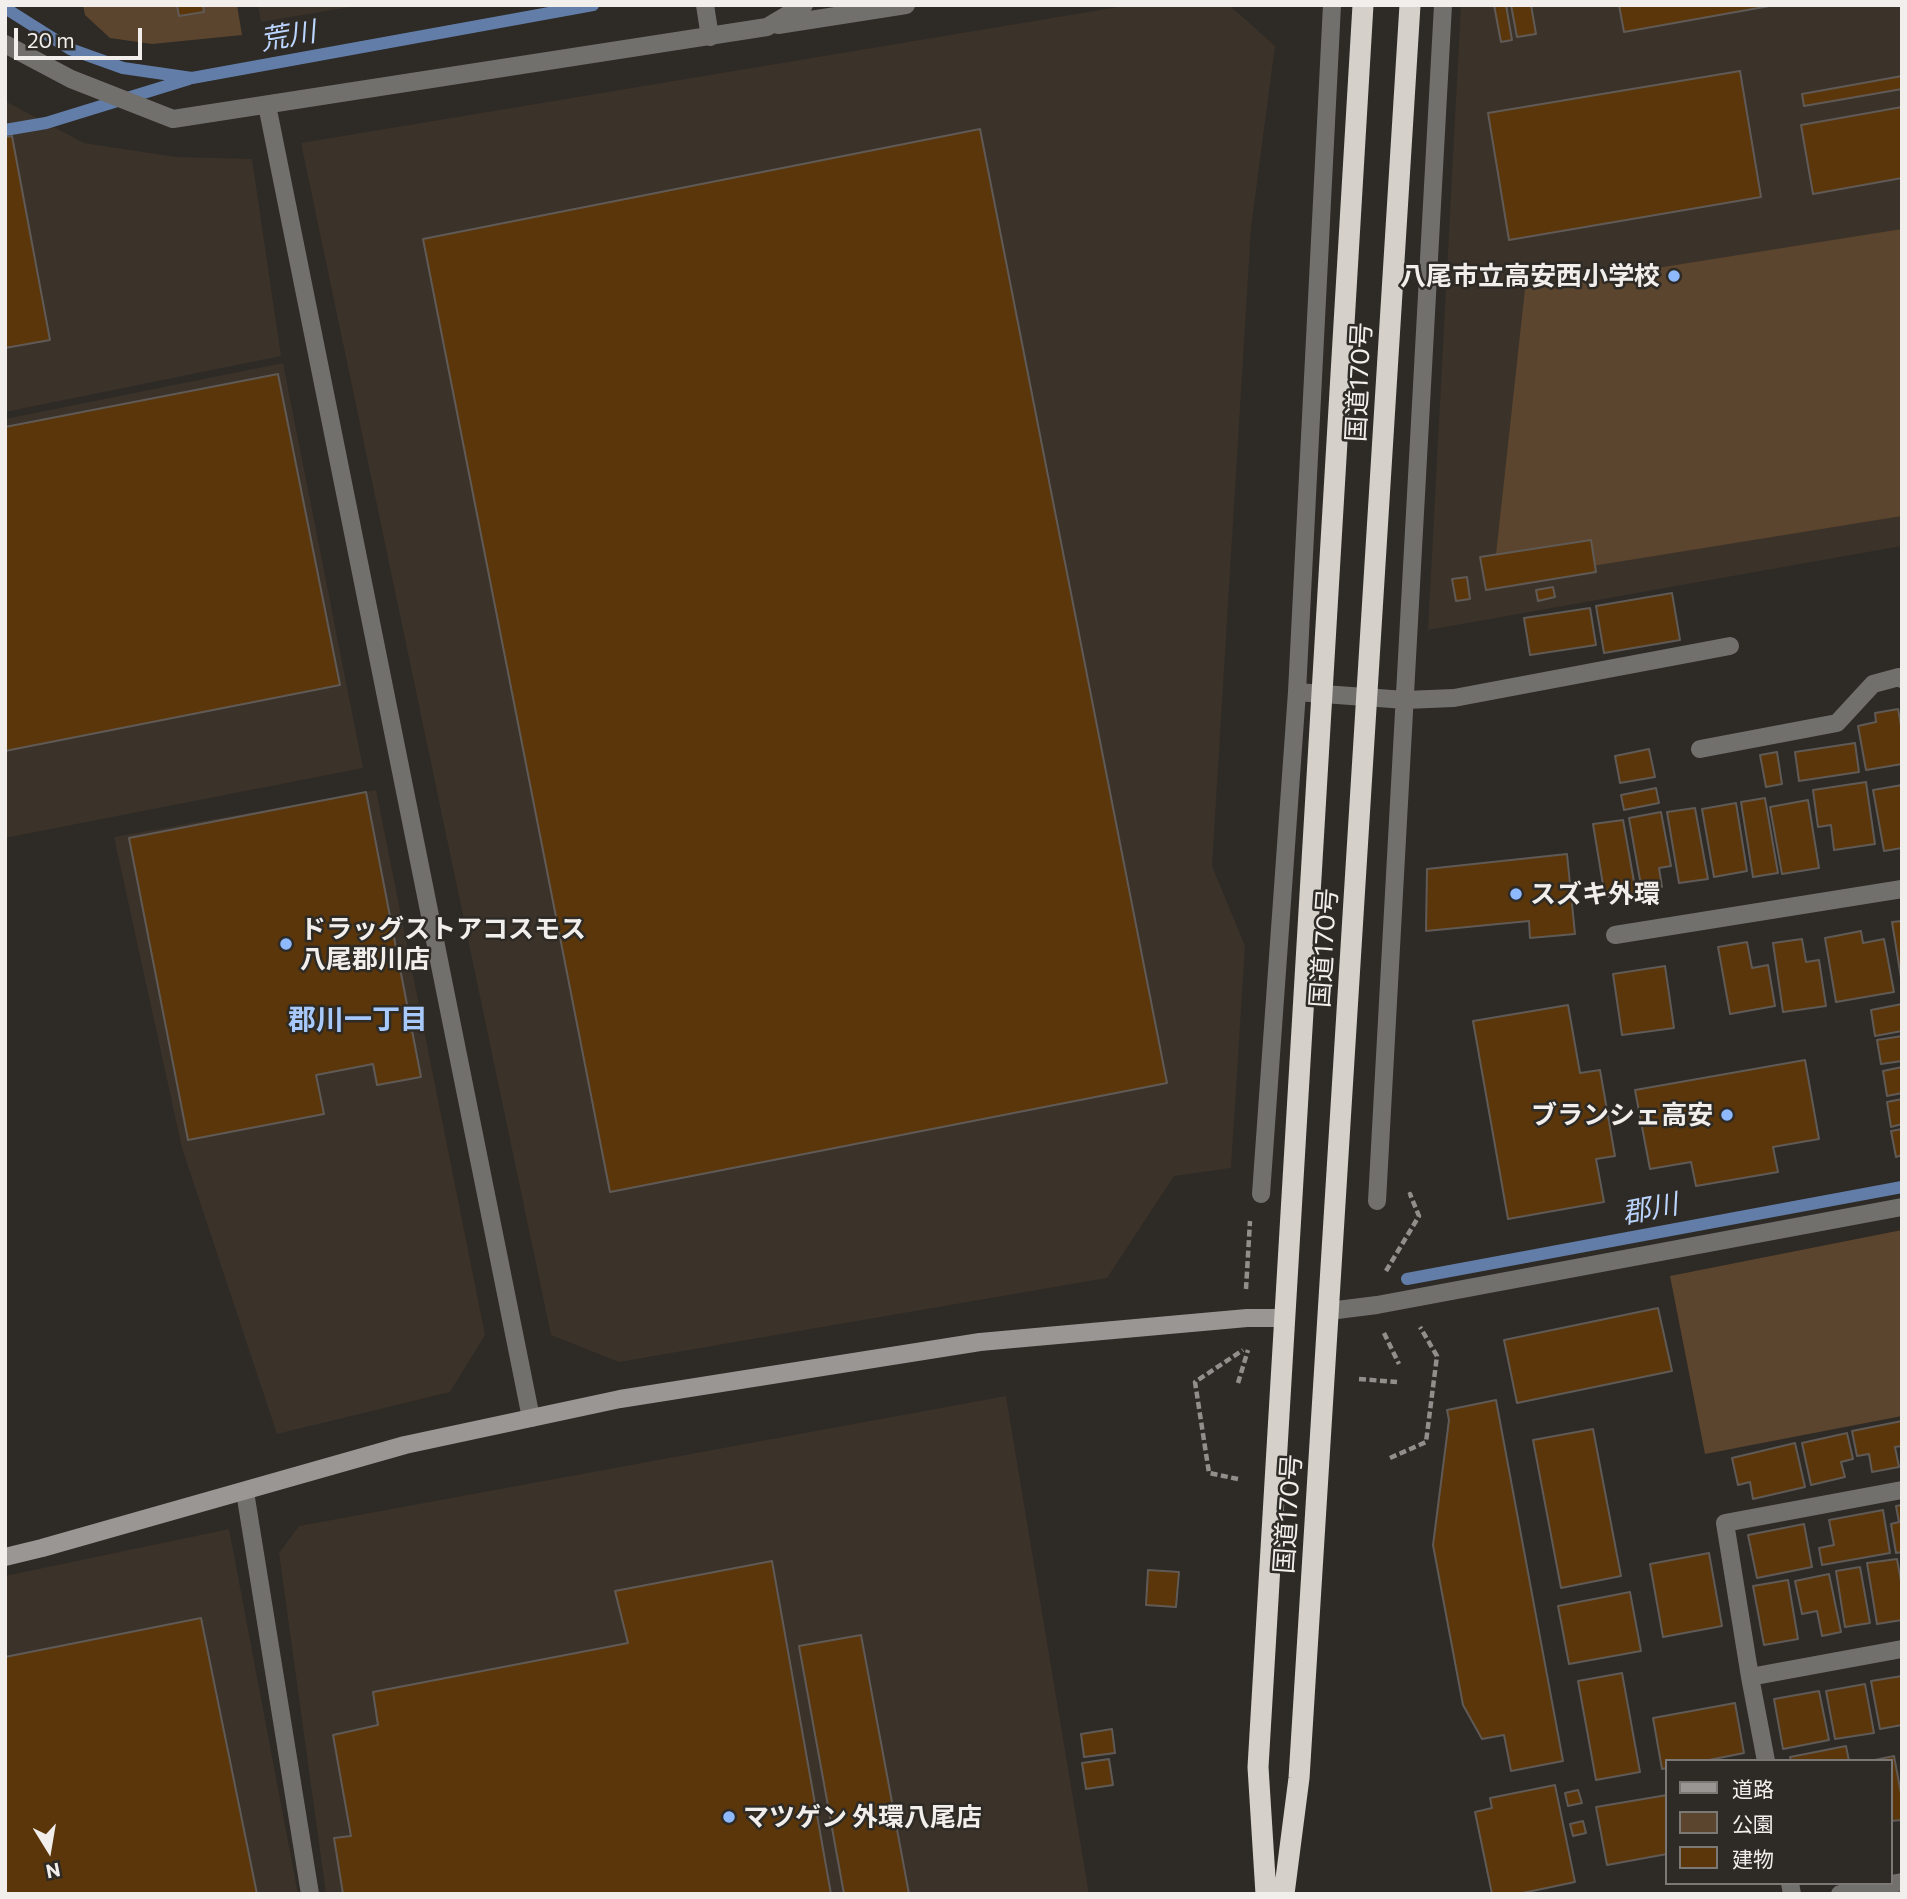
<!DOCTYPE html>
<meta charset="utf-8">
<style>
body{margin:0}
#map{position:relative;width:1907px;height:1899px;overflow:hidden;background:#2e2a26;font-family:Commissioner,"Noto Sans JP",sans-serif}
canvas{display:block}
.frame{position:absolute;inset:0;border:7px solid #f1eeeb;pointer-events:none}
.legend{position:absolute;left:1665px;top:1759px;width:228px;height:126px;box-sizing:border-box;background:#2e2a26;border:2px solid #7c7875;margin:0;padding:9px 12px;list-style:none;font-size:21px;color:#f1eeeb}
.legend li{display:flex;align-items:center;gap:14px;height:35px}
.legend b{width:35px;border:2px solid #7c7875}
.north{position:absolute;left:14px;top:1815px;width:70px;height:70px;-webkit-text-stroke:5px #2e2a26;paint-order:stroke;rotate:169deg;font-size:19px;font-weight:700;line-height:28px;text-align:center;color:#f1eeeb}
.north::after{content:'';display:block;margin:auto;width:24px;height:32px;background:#f1eeeb;clip-path:polygon(50% 0,100% 100%,50% 72%,0 100%)}
.scale{position:absolute;left:14px;top:28px;width:128px;height:32px;box-sizing:border-box;border:4px solid #f1eeeb;border-top:0;padding-left:9px;font-size:21px;line-height:24px;white-space:nowrap;color:#f1eeeb;-webkit-text-stroke:5px #2e2a26;paint-order:stroke}
</style>
<div id="map">
<canvas width="1907" height="1899"></canvas>
<div class="frame"></div>
<ul class="legend">
<li><b style="height:9px;background:#9a9693"></b>道路</li>
<li><b style="height:19px;background:#5c452e"></b>公園</li>
<li><b style="height:19px;background:#5a360a"></b>建物</li>
</ul>
<div class="north">N</div>
<div class="scale">20 m</div>
</div>
<script>
const c = document.querySelector('canvas').getContext('2d');
c.lineJoin = 'round';
function fill(path, color) {
  c.fillStyle = color;
  c.fill(path, 'evenodd');
}
function poly(rows) {
  const path = new Path2D();
  for (const r of rows) {
    path.moveTo(r[0], r[1]);
    for (let i = 2; i < r.length; i += 2) path.lineTo(r[i], r[i + 1]);
  }
  return path;
}
function strokePath(path, color, width, dash) {
  c.strokeStyle = color;
  c.lineWidth = width;
  c.lineCap = dash ? 'butt' : 'round';
  c.setLineDash(dash || []);
  c.stroke(path);
}
function write(font, color, halo, rows, align = 'center') {
  c.font = font + ' Commissioner,"Noto Sans JP",sans-serif';
  c.lineWidth = 5;
  c.setLineDash([]);
  c.textBaseline = 'middle';
  c.strokeStyle = halo;
  c.fillStyle = color;
  for (const [text, x, y, turn = 0] of rows) {
    c.save();
    c.translate(x, y);
    c.rotate((+turn || 0) * Math.PI / 180);
    c.textAlign = isNaN(turn) ? turn : align;
    if (halo) c.strokeText(text, 0, 0);
    c.fillText(text, 0, 0);
    c.restore();
  }
}
fill(poly([
 [258,5,362,5,261,22],
 [1130,5,1229,5,1275,46,1251,228,1212,866,1245,946,1231,1168,1174,1176,1107,1278,619,1362,551,1335,301,143],
 [1461,5,1902,5,1902,546,1428,630],
 [5,101,84,143,176,157,252,159,281,356,5,412],
 [283,363,363,768,5,838,5,419],
 [376,790,485,1335,450,1392,277,1434,182,1148,114,837],
 [1006,1396,1089,1894,326,1894,279,1553,299,1526],
 [229,1529,298,1894,5,1894,5,1576]
]), '#3b3229');
fill(poly([
 [83,5,237,5,242,35,152,44,110,38,85,15],
 [1902,229,1902,516,1493,582,1525,289],
 [1902,1230,1902,1416,1705,1454,1670,1276]
]), '#5c452e');
strokePath(poly([
 [5,8,70,49,123,68,192,78,593,5],
 [5,130,46,123,189,79],
 [1407,1279,1902,1187]
]), '#617da8', 12);
const building = poly([
 [177,5,203,5,204,12,179,16,177,5],
 [1494,5,1506,5,1512,40,1501,42,1494,5],
 [1511,5,1531,5,1536,34,1517,37,1511,5],
 [1619,5,1775,5,1624,32,1619,5],
 [1740,71,1761,197,1509,240,1488,113,1740,71],
 [1902,76,1902,89,1804,106,1802,94,1902,76],
 [1902,107,1902,178,1813,194,1801,125,1902,107],
 [980,129,1167,1083,610,1192,423,239,980,129],
 [12,136,50,340,5,348,5,137,12,136],
 [278,374,340,685,5,751,5,427,278,374],
 [1591,540,1596,572,1486,590,1480,557,1591,540],
 [1467,577,1470,599,1456,601,1452,579,1467,577],
 [1553,587,1555,597,1538,601,1536,590,1553,587],
 [1672,593,1680,640,1604,653,1596,606,1672,593],
 [1590,608,1596,645,1530,655,1524,618,1590,608],
 [1898,709,1902,731,1902,764,1866,770,1858,726,1876,722,1875,713,1898,709],
 [1855,743,1859,772,1799,781,1795,752,1855,743],
 [1649,749,1655,777,1620,783,1615,756,1649,749],
 [1777,752,1782,784,1766,787,1760,755,1777,752],
 [1866,782,1875,844,1834,850,1831,825,1818,827,1813,790,1866,782],
 [1902,785,1902,848,1884,851,1873,790,1902,785],
 [1656,788,1659,803,1624,810,1621,795,1656,788],
 [366,792,421,1077,377,1085,373,1064,316,1075,324,1114,188,1140,129,838,366,792],
 [1765,798,1778,873,1753,877,1741,802,1765,798],
 [1808,800,1819,868,1782,874,1770,807,1808,800],
 [1736,803,1747,871,1714,877,1702,809,1736,803],
 [1695,808,1708,879,1679,883,1667,812,1695,808],
 [1661,812,1671,866,1659,868,1662,887,1642,891,1629,818,1661,812],
 [1623,820,1636,893,1605,897,1593,824,1623,820],
 [1567,854,1575,934,1530,938,1529,921,1426,931,1427,869,1567,854],
 [1902,921,1902,984,1892,922,1902,921],
 [1861,931,1863,943,1884,939,1894,992,1836,1002,1825,938,1861,931],
 [1802,939,1806,962,1819,960,1826,1006,1783,1012,1773,943,1802,939],
 [1747,942,1752,968,1768,965,1775,1006,1730,1014,1718,947,1747,942],
 [1665,966,1674,1028,1622,1035,1613,974,1665,966],
 [1902,1004,1902,1031,1875,1036,1871,1010,1902,1004],
 [1568,1005,1580,1073,1600,1070,1615,1156,1596,1159,1604,1202,1508,1219,1473,1021,1568,1005],
 [1902,1036,1902,1061,1881,1064,1877,1040,1902,1036],
 [1805,1060,1819,1139,1773,1147,1778,1172,1696,1186,1691,1162,1650,1169,1635,1090,1805,1060],
 [1902,1067,1902,1093,1887,1096,1883,1071,1902,1067],
 [1902,1099,1902,1124,1891,1127,1887,1102,1902,1099],
 [1902,1129,1902,1155,1896,1157,1891,1131,1902,1129],
 [1658,1308,1672,1371,1517,1403,1504,1340,1658,1308],
 [1496,1400,1563,1761,1511,1771,1504,1735,1482,1739,1463,1705,1433,1545,1449,1420,1447,1410,1496,1400],
 [1902,1421,1902,1446,1895,1447,1899,1467,1872,1472,1869,1454,1857,1456,1852,1431,1902,1421],
 [1593,1429,1621,1576,1561,1588,1533,1440,1593,1429],
 [1847,1433,1853,1459,1841,1462,1845,1477,1811,1485,1802,1443,1847,1433],
 [1795,1443,1805,1487,1753,1499,1750,1482,1738,1485,1732,1458,1795,1443],
 [1902,1505,1902,1552,1896,1553,1891,1524,1899,1522,1896,1506,1902,1505],
 [1883,1510,1890,1553,1822,1565,1819,1548,1834,1545,1829,1520,1883,1510],
 [1804,1524,1812,1567,1757,1578,1748,1535,1804,1524],
 [1709,1553,1722,1626,1663,1637,1650,1564,1709,1553],
 [1897,1559,1902,1587,1902,1620,1877,1624,1867,1563,1897,1559],
 [772,1561,831,1894,343,1894,334,1838,351,1836,333,1735,378,1725,373,1692,628,1643,615,1591,772,1561],
 [1860,1567,1870,1623,1845,1627,1836,1571,1860,1567],
 [1148,1570,1179,1572,1176,1607,1146,1605,1148,1570],
 [1829,1574,1841,1632,1822,1636,1817,1611,1802,1614,1795,1581,1829,1574],
 [1788,1580,1798,1639,1764,1645,1753,1586,1788,1580],
 [1630,1592,1641,1651,1569,1664,1558,1606,1630,1592],
 [201,1618,257,1894,5,1894,5,1657,201,1618],
 [861,1635,909,1894,844,1894,799,1646,861,1635],
 [1622,1673,1640,1772,1596,1780,1578,1681,1622,1673],
 [1902,1676,1902,1725,1880,1729,1871,1681,1902,1676],
 [1865,1684,1874,1733,1835,1739,1826,1691,1865,1684],
 [1819,1691,1829,1740,1783,1749,1774,1699,1819,1691],
 [1735,1703,1744,1753,1704,1761,1667,1761,1667,1768,1662,1769,1653,1718,1735,1703],
 [1112,1729,1115,1753,1084,1757,1081,1734,1112,1729],
 [1846,1746,1849,1761,1791,1761,1790,1757,1846,1746],
 [1894,1756,1902,1799,1902,1820,1891,1821,1891,1761,1870,1761,1894,1756],
 [1109,1759,1113,1785,1086,1789,1082,1763,1109,1759],
 [1555,1785,1575,1882,1518,1894,1492,1894,1475,1812,1492,1808,1490,1798,1555,1785],
 [1578,1790,1582,1803,1568,1806,1565,1793,1578,1790],
 [1667,1795,1667,1854,1607,1865,1596,1807,1667,1795],
 [1583,1821,1586,1833,1573,1836,1570,1824,1583,1821]
]);
fill(building, '#5a360a');
strokePath(building, '#605a56', 2);
strokePath(poly([
 [1386,1271,1419,1216,1410,1194,1409,1195],
 [1246,1289,1250,1221],
 [1384,1333,1399,1364],
 [1359,1379,1397,1382],
 [1238,1383,1248,1350],
 [1390,1458,1426,1442,1437,1356,1420,1327],
 [1238,1479,1209,1473,1195,1382,1243,1350]
]), '#928e8b', 4.5, [7, 3.5]);
strokePath(poly([
 [1405,700,1454,698,1730,646]
]), '#72706d', 18);
strokePath(poly([
 [705,5,710,37],
 [778,25,906,5],
 [5,44,71,79,173,119,767,27,804,5],
 [267,105,531,1418],
 [1297,692,1405,700],
 [1700,749,1837,723,1873,684,1899,677,1902,679],
 [1615,935,1902,889],
 [1261,1194,1297,692,1332,5],
 [1377,1201,1443,5],
 [1329,1311,1377,1305,1902,1207],
 [245,1492,310,1894],
 [1750,1677,1902,1649],
 [1766,1761,1750,1677,1725,1523,1902,1490],
 [1790,1883,1792,1894],
 [1840,1894,1902,1882]
]), '#72706d', 18);
strokePath(poly([
 [5,1557,42,1548,405,1445,620,1399,980,1342,1247,1318,1285,1318]
]), '#9a9693', 18);
strokePath(poly([
 [1266,1894,1258,1767,1363,5],
 [1284,1894,1299,1778,1410,5]
]), '#d6d0ca', 21);
for (const [x, y, r, color] of [
 [1674,276,7,"#8eb9fc"],
 [1516,894,7,"#8eb9fc"],
 [286,944,7,"#8eb9fc"],
 [1727,1115,7,"#8eb9fc"],
 [729,1817,7,"#8eb9fc"]
]) {
  const dot = new Path2D();
  dot.arc(x, y, r, 0, 2 * Math.PI);
  c.fillStyle = color;
  c.fill(dot);
  strokePath(dot, '#2e2a26', 2.5);
}
write('bold 26px', '#f1eeeb', '#2e2a26', [
 ["八尾市立高安西小学校",1660,276,"right"],
 ["スズキ外環",1530,894],
 ["ドラッグストアコスモス",300,929],
 ["八尾郡川店",300,959],
 ["ブランシェ高安",1713,1115,"right"],
 ["マツゲン 外環八尾店",743,1817]
], 'left');
write('26px', '#f1eeeb', '#2e2a26', [
 ["国道170号",1359,382,-87],
 ["国道170号",1324,948,-86],
 ["国道170号",1288,1514,-86]
]);
write('italic 28px', '#bbd5fe', '#2e2a26', [
 ["荒川",288,36,-10],
 ["郡川",1650,1209,-11]
]);
write('bold 28px', '#a8c9fc', '#2e2a26', [
 ["郡川一丁目",358,1020]
]);
</script>
